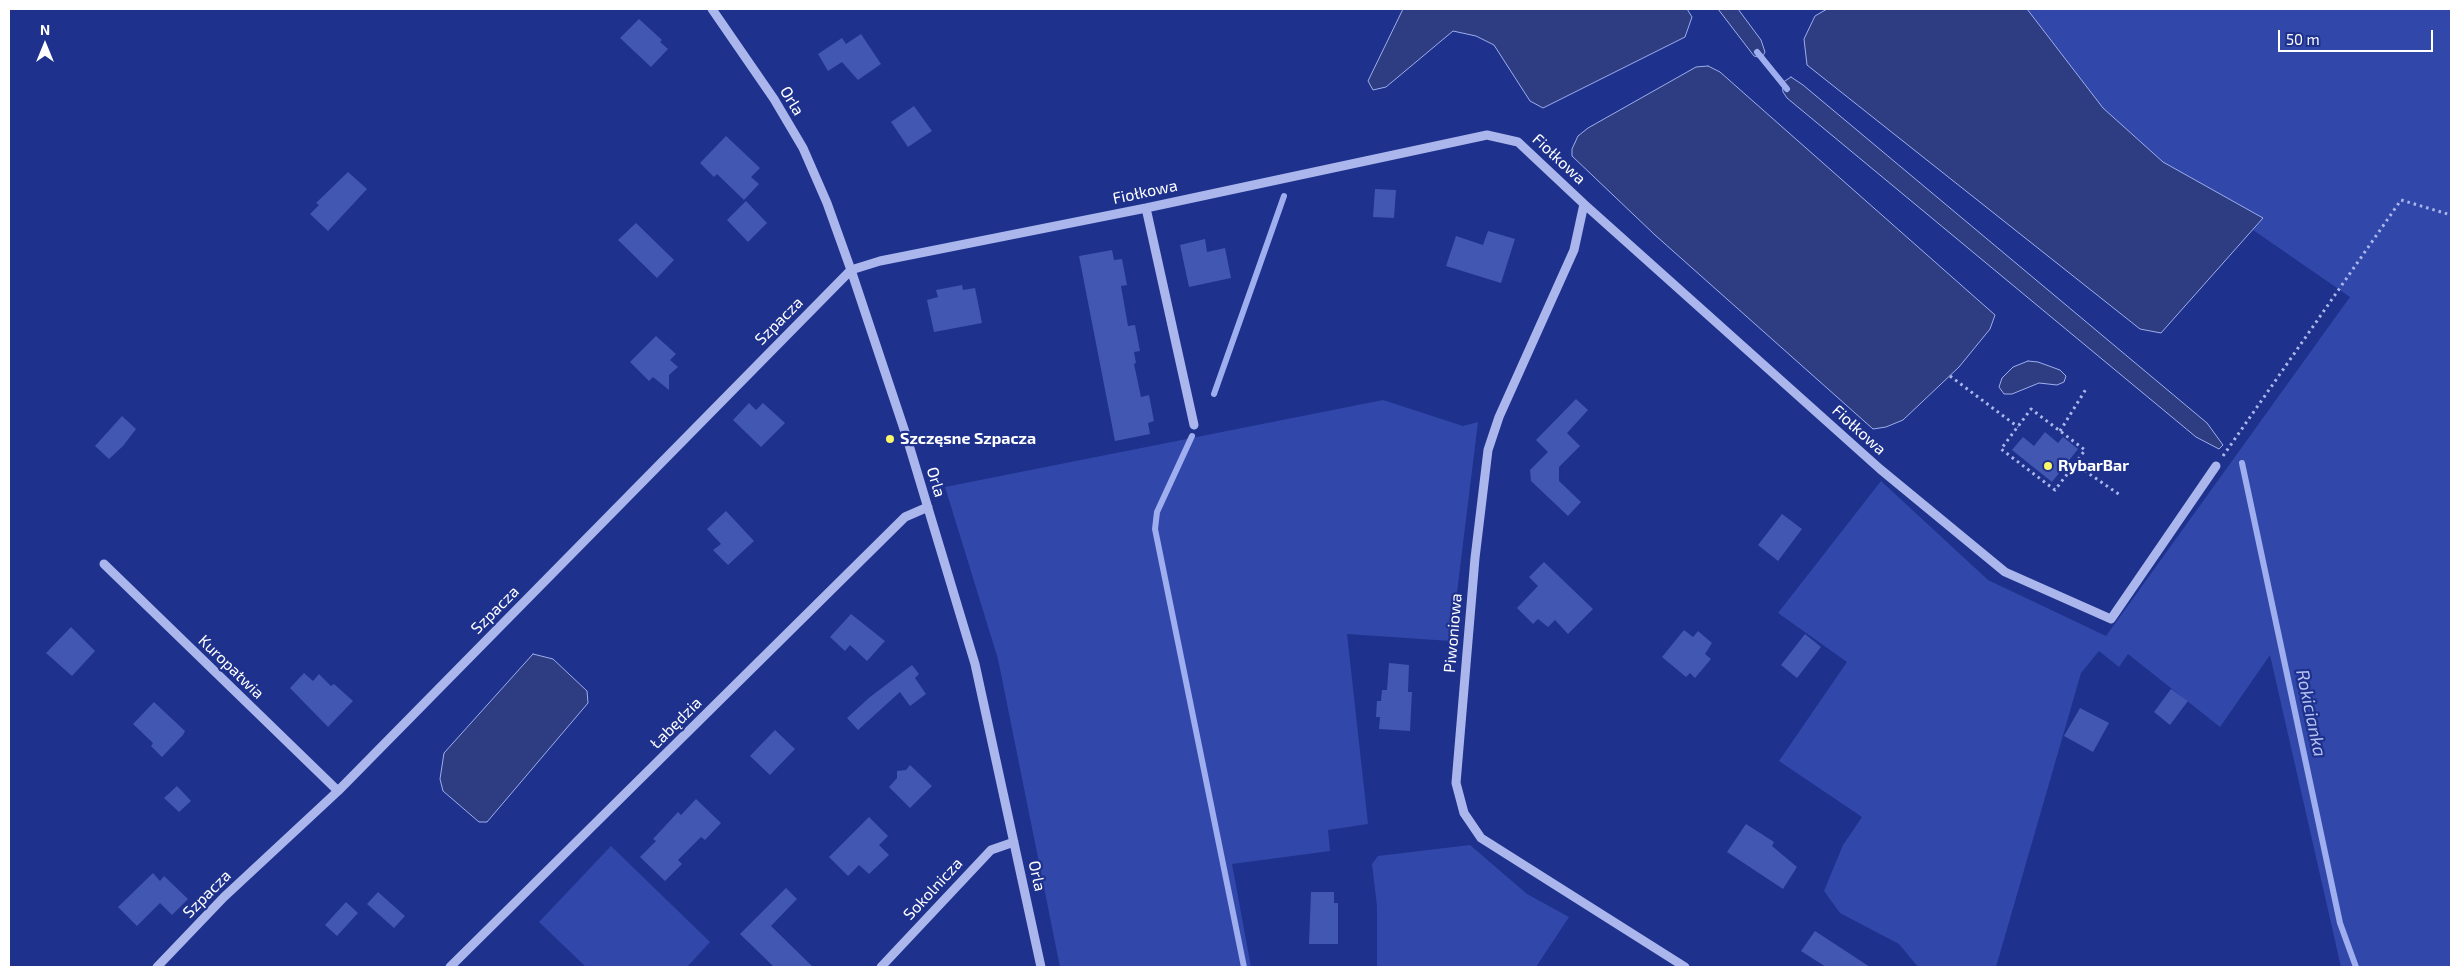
<!DOCTYPE html>
<meta charset="utf-8">
<style>
body{margin:0}
#map{position:relative;width:2460px;height:976px;overflow:hidden;background:#1e318c;font-family:"Exo 2",sans-serif}
canvas{display:block}
.frame{position:absolute;inset:0;border:10px solid #fff;pointer-events:none}
.north{position:absolute;left:20px;top:20px;width:50px;height:50px;-webkit-text-stroke:4px #1e318c;paint-order:stroke;rotate:0deg;font-size:14px;font-weight:700;line-height:20px;text-align:center;color:#fff}
.north::after{content:'';display:block;margin:auto;width:18px;height:22px;background:#fff;clip-path:polygon(50% 0,100% 100%,50% 72%,0 100%)}
.scale{position:absolute;left:2278px;top:30px;width:155px;height:22px;box-sizing:border-box;border:2px solid #fff;border-top:0;padding-left:6px;font-size:15px;line-height:18px;white-space:nowrap;color:#fff;-webkit-text-stroke:4px #1e318c;paint-order:stroke}
</style>
<div id="map">
<canvas width="2460" height="976"></canvas>
<div class="frame"></div>
<div class="north">N</div>
<div class="scale">50 m</div>
</div>
<script>
const c = document.querySelector('canvas').getContext('2d');
c.lineJoin = 'round';
function fill(path, color) {
  c.fillStyle = color;
  c.fill(path, 'evenodd');
}
function poly(rows) {
  const path = new Path2D();
  for (const r of rows) {
    path.moveTo(r[0], r[1]);
    for (let i = 2; i < r.length; i += 2) path.lineTo(r[i], r[i + 1]);
  }
  return path;
}
function strokePath(path, color, width, dash) {
  c.strokeStyle = color;
  c.lineWidth = width;
  c.lineCap = dash ? 'butt' : 'round';
  c.setLineDash(dash || []);
  c.stroke(path);
}
function write(font, color, halo, rows, align = 'center') {
  c.font = font + ' "Exo 2",sans-serif';
  c.lineWidth = 4.5;
  c.setLineDash([]);
  c.textBaseline = 'middle';
  c.strokeStyle = halo;
  c.fillStyle = color;
  for (const [text, x, y, turn = 0] of rows) {
    c.save();
    c.translate(x, y);
    c.rotate((+turn || 0) * Math.PI / 180);
    c.textAlign = isNaN(turn) ? turn : align;
    if (halo) c.strokeText(text, 0, 0);
    c.fillText(text, 0, 0);
    c.restore();
  }
}
fill(poly([
 [2027,9,2451,9,2451,967,2341,967,2270,655,2220,727,2128,654,2119,667,2099,651,2081,673,1996,967,1918,967,1899,944,1840,913,1824,891,1843,845,1862,817,1779,761,1847,662,1778,613,1881,481,1988,580,2106,636,2350,297,2253,230,2263,218,2163,162,2103,108],
 [1383,400,1463,426,1478,422,1451,641,1347,634,1368,824,1328,830,1330,851,1232,864,1251,967,1060,967,998,659,945,487],
 [1470,845,1527,894,1569,917,1536,967,1377,967,1377,906,1372,864,1378,856],
 [611,846,710,942,687,967,586,967,539,922]
]), '#3148aa');
const water = poly([
 [1403,9,1687,9,1692,17,1685,37,1543,108,1530,101,1494,45,1476,36,1453,31,1386,87,1373,90,1368,81,1403,9],
 [1718,9,1738,9,1761,40,1765,52,1762,58,1754,56,1718,9],
 [1827,9,2027,9,2103,108,2163,162,2263,218,2161,333,2140,329,1807,65,1804,39,1815,16,1827,9],
 [1708,66,1720,72,1995,315,1990,329,1959,367,1903,420,1886,427,1873,429,1655,235,1572,156,1572,149,1578,136,1588,128,1696,67,1708,66],
 [1791,77,1803,85,2207,423,2223,445,2219,449,2196,437,1787,98,1783,92,1782,83,1791,77],
 [2028,361,2038,362,2060,370,2066,376,2064,382,2057,385,2039,383,2012,394,2004,394,1999,387,2002,378,2013,367,2028,361],
 [533,654,553,659,587,691,588,703,487,822,479,822,443,791,440,779,444,753,533,654]
]);
fill(water, '#2e3c81');
strokePath(water, '#9eaeee', 1);
strokePath(poly([
 [1757,52,1787,89],
 [1214,394,1284,196],
 [1192,436,1157,512,1155,529,1244,967],
 [2242,463,2340,923,2356,967]
]), '#9eaeee', 6);
fill(poly([
 [639,19,662,40,660,42,668,49,651,67,620,38],
 [861,34,881,64,858,80,842,62,828,71,818,54,842,38,846,44],
 [914,106,932,131,908,147,891,122],
 [726,136,760,168,751,177,759,184,744,200,717,174,714,177,700,163],
 [348,172,367,189,328,231,310,214,319,205,316,203],
 [1375,189,1396,190,1394,218,1373,217],
 [746,201,767,223,748,242,727,220],
 [636,223,674,260,657,278,618,240],
 [1488,231,1515,239,1501,283,1446,266,1456,236,1483,245],
 [1205,239,1207,252,1225,248,1231,278,1189,287,1180,245],
 [1112,250,1114,260,1122,259,1127,285,1121,286,1128,326,1135,325,1140,351,1134,352,1136,363,1134,364,1141,397,1149,395,1154,421,1148,423,1150,434,1115,441,1079,256],
 [962,285,963,290,975,288,982,323,934,332,927,300,938,297,936,290],
 [656,336,676,354,670,360,678,367,669,375,669,390,653,377,649,381,630,362],
 [1576,399,1588,410,1567,433,1580,446,1559,467,1559,481,1581,502,1568,516,1531,481,1530,470,1548,452,1536,440],
 [749,403,756,410,763,403,785,423,761,447,733,420],
 [122,416,136,429,123,446,109,459,95,446],
 [2045,432,2058,443,2063,437,2078,449,2052,482,2012,450,2023,437,2034,446],
 [726,511,754,541,728,565,713,550,721,544,707,529],
 [1782,514,1802,529,1778,561,1758,545],
 [1544,562,1593,609,1568,634,1555,620,1548,627,1538,619,1533,624,1517,608,1538,586,1529,577],
 [851,614,885,641,867,661,850,645,845,651,830,637],
 [71,627,95,651,72,676,46,653],
 [1684,630,1693,637,1698,631,1712,643,1705,654,1711,659,1695,678,1690,673,1686,677,1662,657],
 [1805,634,1821,647,1797,678,1781,665],
 [1389,663,1409,665,1408,692,1412,692,1410,731,1379,729,1380,717,1376,717,1377,701,1381,701,1382,690,1387,690],
 [912,665,919,674,915,678,926,694,910,706,900,692,858,730,847,718,870,697],
 [304,673,313,681,319,674,331,686,334,684,353,701,328,727,290,688],
 [2171,689,2188,701,2170,725,2154,712],
 [154,702,185,731,183,735,162,757,151,746,153,743,133,724],
 [2080,708,2109,723,2093,752,2064,736],
 [775,730,795,749,770,775,750,756],
 [910,765,932,786,910,808,889,787,897,778,897,771,906,770],
 [177,786,191,801,179,812,164,798],
 [696,799,721,823,705,840,701,837,678,860,682,864,665,881,640,857,656,841,653,839,678,812,681,815],
 [869,817,888,836,879,845,889,855,869,874,859,865,848,876,829,857],
 [1746,824,1774,842,1772,846,1797,867,1783,889,1727,852],
 [153,873,160,881,164,876,188,899,172,915,160,903,137,926,118,907],
 [786,888,797,899,771,926,813,967,774,967,740,934],
 [378,892,405,916,394,928,367,904],
 [1311,892,1334,892,1334,903,1338,903,1338,944,1309,944],
 [346,902,358,913,337,936,325,925],
 [1815,931,1870,967,1826,967,1801,951]
]), '#4257b2');
strokePath(poly([
 [1950,376,2018,427],
 [2060,431,2086,389],
 [2223,456,2401,200,2451,215],
 [2075,464,2055,490,2001,449,2031,409,2085,450,2075,464,2120,495]
]), '#abb7ec', 3, [2.5, 4]);
strokePath(poly([
 [712,9,774,99,803,148,827,203,851,270,906,435,975,664,1041,967],
 [1584,204,1574,250,1499,417,1488,450,1475,558,1456,783,1464,813,1481,838,1685,967],
 [1146,208,1194,425],
 [104,564,338,791],
 [157,967,224,897,338,791,851,270,880,261,1146,208,1487,135,1518,142,1584,204,1880,469,2005,572,2111,619,2216,466],
 [450,967,905,517,928,507],
 [881,967,991,850,1014,842]
]), '#abb7ec', 9);
for (const [x, y, r, color] of [
 [890,439,5,"#fbf86a"],
 [2048,466,5,"#fbf86a"]
]) {
  const dot = new Path2D();
  dot.arc(x, y, r, 0, 2 * Math.PI);
  c.fillStyle = color;
  c.fill(dot);
  strokePath(dot, '#1e318c', 2);
}
write('16px', '#fff', '#1e318c', [
 ["Orla",792,101,59],
 ["Fiołkowa",1559,159,43],
 ["Fiołkowa",1145,192,-12],
 ["Szpacza",779,321,-45],
 ["Fiołkowa",1859,430,42],
 ["Orla",936,482,73],
 ["Szpacza",495,610,-45],
 ["Piwoniowa",1453,633,-85],
 ["Kuropatwia",231,667,44],
 ["Łabędzia",676,723,-45],
 ["Orla",1037,876,78],
 ["Sokolnicza",933,889,-47],
 ["Szpacza",207,894,-45]
]);
write('bold 16px', '#fff', '#1e318c', [
 ["Szczęsne Szpacza",900,439],
 ["RybarBar",2058,466]
], 'left');
write('italic 18px', '#b7c2f3', '#1e318c', [
 ["Rokicianka",2311,713,78]
]);
</script>
